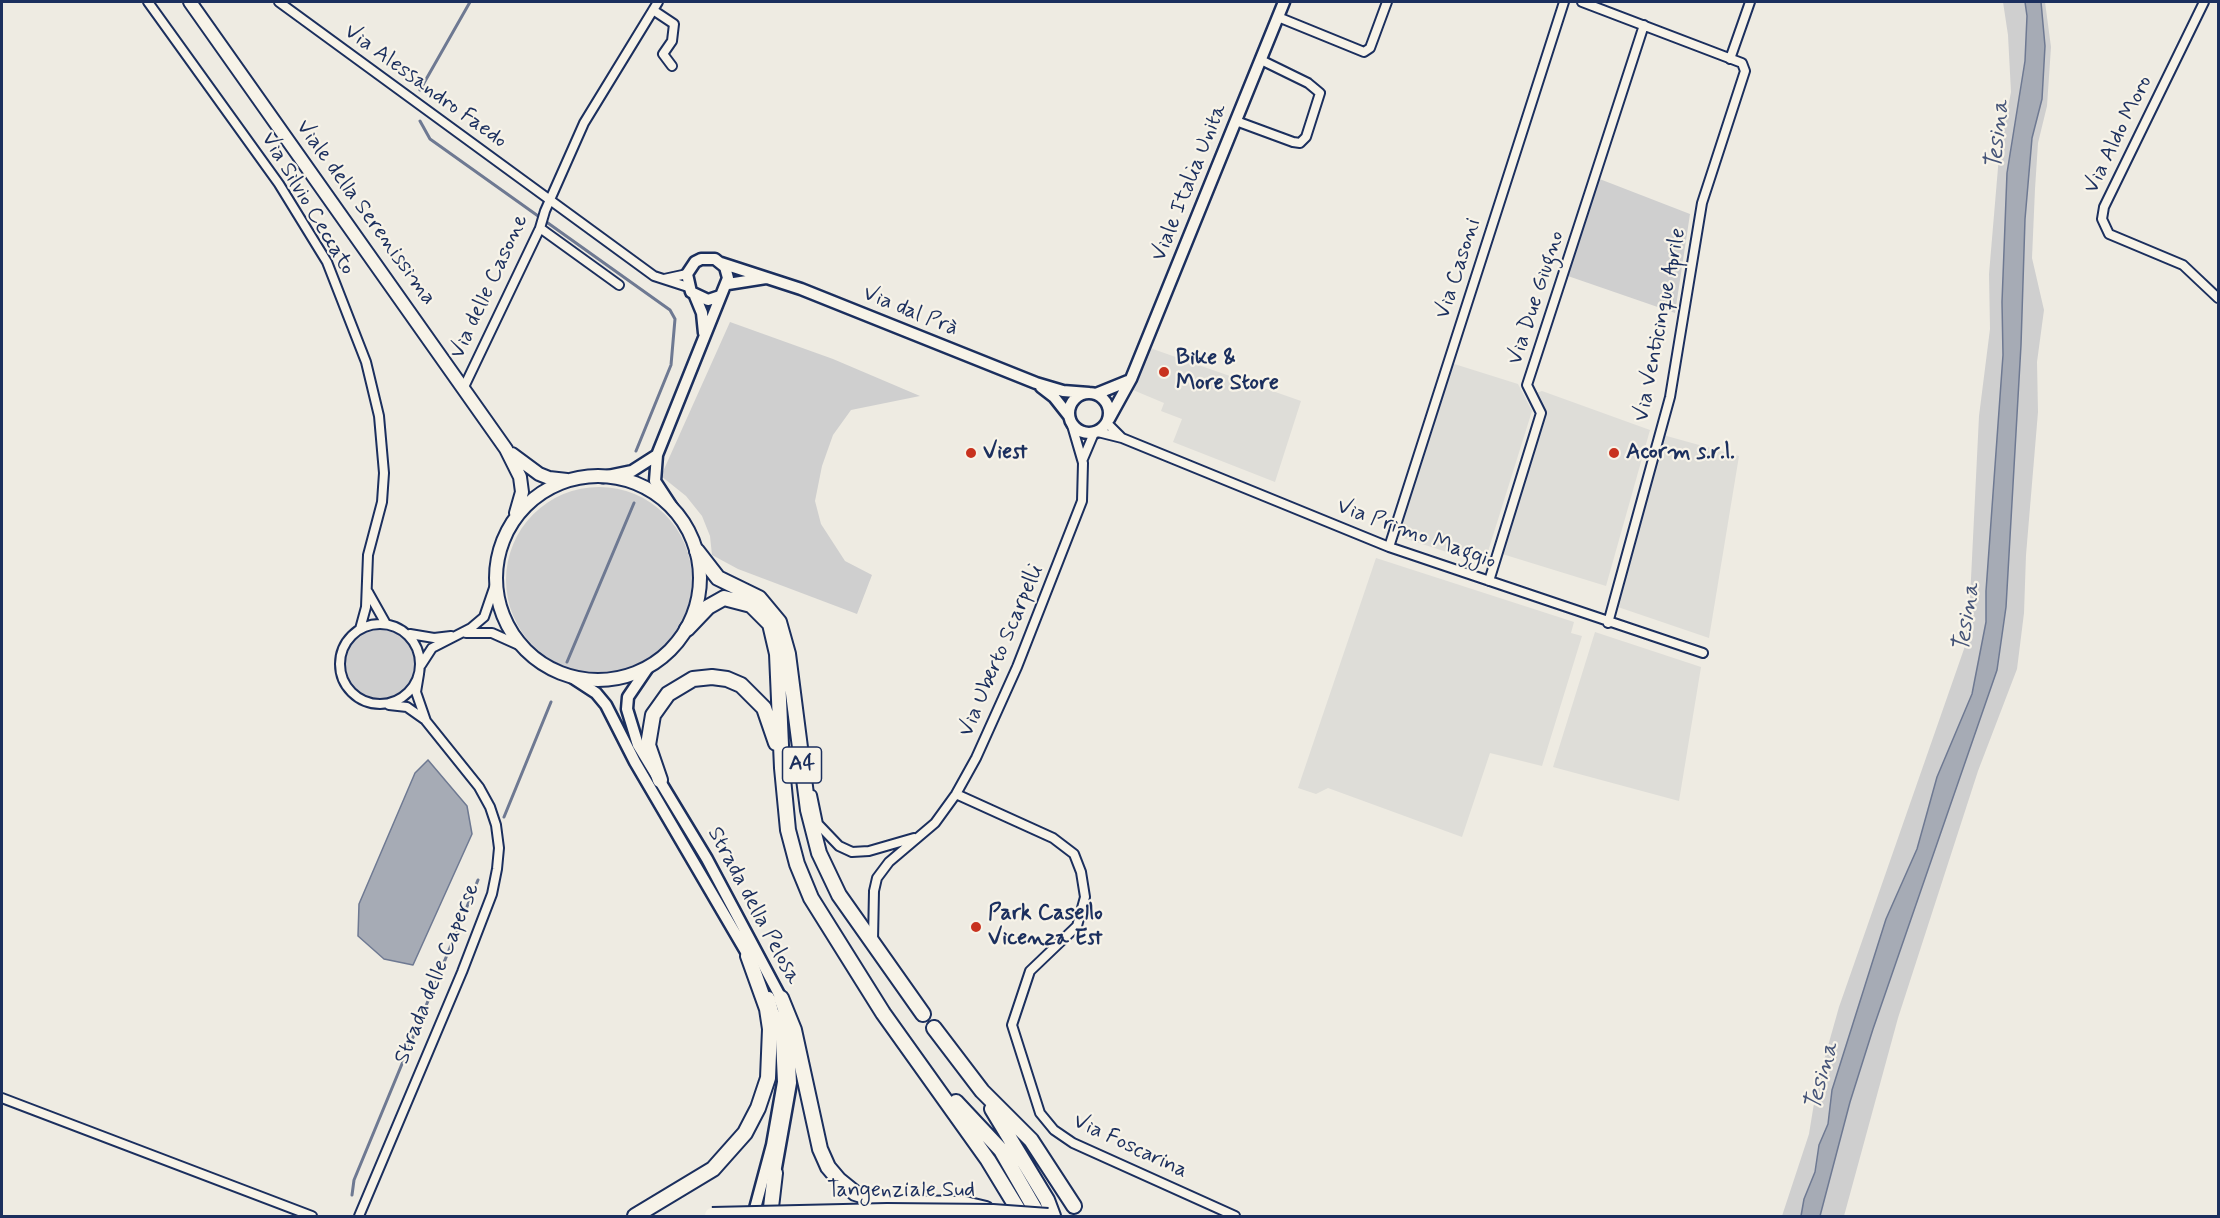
<!DOCTYPE html>
<meta charset="utf-8">
<style>
body{margin:0}
#map{position:relative;width:2220px;height:1218px;overflow:hidden;background:#eeebe2;font-family:Mynerve,sans-serif}
canvas{display:block}
.frame{position:absolute;inset:0;border:3px solid #1b2f5e;pointer-events:none}
</style>
<div id="map">
<canvas width="2220" height="1218"></canvas>
<div class="frame"></div>
</div>
<script>
const c = document.querySelector('canvas').getContext('2d');
c.lineJoin = 'round';
function fill(path, color) {
  c.fillStyle = color;
  c.fill(path, 'evenodd');
}
function poly(rows) {
  const path = new Path2D();
  for (const r of rows) {
    if (r.length === 3) {
      path.moveTo(r[0] + r[2], r[1]);
      path.arc(r[0], r[1], r[2], 0, 2 * Math.PI);
      continue;
    }
    path.moveTo(r[0], r[1]);
    for (let i = 2; i < r.length; i += 2) path.lineTo(r[i], r[i + 1]);
  }
  return path;
}
function strokePath(path, color, width, dash) {
  c.strokeStyle = color;
  c.lineWidth = width;
  c.lineCap = dash ? 'butt' : 'round';
  c.setLineDash(dash || []);
  c.stroke(path);
}
function write(font, color, halo, rows, align = 'center') {
  c.font = font + ' Mynerve,sans-serif';
  c.lineWidth = 4.5;
  c.setLineDash([]);
  c.textBaseline = 'middle';
  c.strokeStyle = halo;
  c.fillStyle = color;
  for (const [text, x, y, turn = 0] of rows) {
    c.save();
    c.translate(x, y);
    c.rotate((+turn || 0) * Math.PI / 180);
    c.textAlign = isNaN(turn) ? turn : align;
    if (halo) c.strokeText(text, 0, 0);
    c.fillText(text, 0, 0);
    c.restore();
  }
}
fill(poly([
 [1150,348,1301,401,1275,482,1173,442,1182,419,1161,411,1164,403,1133,390],
 [1448,362,1518,384,1532,411,1485,561,1481,563,1394,535],
 [1542,391,1650,430,1606,586,1499,553,1544,408,1536,393],
 [1663,435,1739,456,1709,638,1615,606],
 [1376,558,1574,622,1571,633,1582,636,1542,766,1490,753,1462,837,1328,788,1316,794,1298,788],
 [1595,632,1701,667,1679,801,1553,767]
]), '#deddd8');
fill(poly([
 [2003,2,2045,2,2051,47,2047,106,2038,143,2035,189,2032,258,2044,310,2037,362,2038,412,2026,555,2024,613,2017,669,1978,771,1898,1018,1844,1216,1782,1216,1809,1134,1817,1085,1839,1007,1964,649,1970,599,1979,416,1990,329,1989,274,1999,156,2011,92,2008,35],
 [1597,178,1690,214,1675,313,1565,275],
 [730,322,833,359,920,396,851,410,833,435,822,466,815,501,821,524,845,561,872,575,857,614,738,569,712,555,710,536,702,516,686,496,661,476],
 [599,580,93],
 [380,663,35]
]), '#cfcfcf');
const water = poly([
 [2025,2,2041,2,2045,46,2042,99,2032,138,2025,219,2021,345,2006,607,1997,670,1873,1029,1850,1102,1820,1216,1801,1216,1804,1199,1815,1172,1819,1145,1828,1124,1832,1090,1886,919,1917,849,1937,777,1972,694,1986,622,1986,591,2003,355,2002,302,2007,173,2025,61,2027,16,2025,2],
 [428,760,467,806,472,834,413,965,384,959,358,936,359,904,415,773,428,760]
]);
fill(water, '#a6abb5');
strokePath(water, '#6e7992', 1.5);
strokePath(poly([
 [420,90,470,2],
 [420,121,430,139,670,310,675,319,671,365,636,451],
 [567,662,634,503],
 [504,817,551,702],
 [352,1195,354,1180,478,880]
]), '#6e7992', 3);
const street = poly([
 [148,2,279,184,327,262,366,362,379,416,384,473,382,502,368,555,366,607,360,629],
 [279,2,654,276,688,287],
 [1582,2,1742,63,1745,71,1702,203,1670,397,1608,623],
 [2204,2,2104,207,2102,219,2109,234,2183,265,2218,298],
 [653,10,674,24,672,41,663,54,672,66],
 [1278,17,1364,52,1370,48,1387,2],
 [1730,59,1750,2],
 [1236,121,1293,142,1300,143,1306,137,1320,93,1308,83,1261,60],
 [540,228,619,285],
 [664,279,687,274],
 [464,387,540,228,545,211,584,123,658,2],
 [1107,423,1121,437],
 [1098,432,1122,438,1389,547,1703,653],
 [1083,459,1094,433],
 [1389,547,1564,2],
 [1489,581,1541,413,1527,385,1644,25],
 [368,592,386,624],
 [380,664,40],
 [466,633,492,633,521,646],
 [410,634,434,638,451,636],
 [421,665,432,648,471,628,484,617,496,582],
 [389,705,407,707,424,719],
 [956,794,1053,838,1074,854,1081,872,1085,897,1077,926,1030,971,1012,1025,1040,1113,1054,1130,1073,1143,1235,1216],
 [812,795,818,824,839,846,852,852,869,851,914,838],
 [873,940,874,891,877,878,889,862,935,823,956,794,976,758,1017,667,1082,501,1083,463,1071,422],
 [2,1098,312,1216],
 [359,1216,462,972,492,894,497,869,499,848,496,825,490,807,479,787,426,721,416,692,419,674]
]);
const secondary = poly([
 [721,263,801,289,1036,383,1063,391,1089,393],
 [728,284,766,278],
 [695,296,702,313,704,333],
 [1041,387,1054,397,1069,416],
 [1089,413,20],
 [1096,394,1128,381],
 [1109,419,1131,379,1284,2],
 [603,477,632,471,657,455],
 [672,507,655,481,657,455,728,278,725,267,715,259,701,259,695,262,687,274,691,292,708,300,720,296],
 [647,669,628,697,627,709,638,745,707,859,781,998,789,1041,791,1083,774,1179],
 [573,678,596,693,606,705,635,762,752,962],
 [753,1216,772,1145,783,1082,781,1039,769,997]
]);
const primary = poly([
 [190,2,506,449,520,477,522,492,516,513],
 [512,454,539,474,549,478,567,480],
 [598,578,102]
]);
const highway = poly([
 [697,551,718,578,759,598,779,622,788,654,808,810,819,853,839,895,923,1014],
 [687,629,708,607,724,598,751,605,770,624,777,654,782,768,788,830,797,864,811,898,883,1013,988,1160,1022,1216],
 [660,780,648,745,653,715,668,694,693,679,712,677,727,679,741,685,764,708,776,743],
 [781,998,794,1030,820,1149,828,1167,839,1180,855,1193,874,1199,898,1203,965,1204,986,1209],
 [934,1028,982,1091,1031,1140,1074,1206],
 [956,1102,1001,1150,1039,1216],
 [992,1109,1047,1200,1053,1216],
 [635,1216,713,1169,745,1133,758,1108,768,1078,770,1029,767,1009,748,956],
 [770,1216,775,1173]
]);
strokePath(street, '#1b2f5e', 12);
strokePath(secondary, '#1b2f5e', 15);
strokePath(primary, '#1b2f5e', 16);
strokePath(highway, '#1b2f5e', 18);
strokePath(street, '#f7f3e8', 8);
strokePath(secondary, '#f7f3e8', 10);
strokePath(primary, '#f7f3e8', 12);
strokePath(highway, '#f7f3e8', 14);
const highwayBridge = poly([
 [712,1215,887,1211,993,1212,1048,1216]
]);
strokePath(highwayBridge, '#1b2f5e', 18, []);
strokePath(highwayBridge, '#f7f3e8', 14);
for (const [x, y, r, color] of [
 [1164,372,6,"#c8321e"],
 [971,453,6,"#c8321e"],
 [1614,453,6,"#c8321e"],
 [976,927,6,"#c8321e"]
]) {
  const dot = new Path2D();
  dot.arc(x, y, r, 0, 2 * Math.PI);
  c.fillStyle = color;
  c.fill(dot);
  strokePath(dot, '#f7f3e8', 2);
}
for (const [x, y, w] of [
 [802,765,39]
]) {
  const box = new Path2D();
  box.roundRect(x - w / 2, y - 18, w, 36, 4.5);
  c.fillStyle = '#f7f3e8';
  c.fill(box);
  strokePath(box, '#1b2f5e', 1.5);
}
write('bold 21px', '#1b2f5e', null, [
 ["A4",802,765]
]);
write('22px', '#1b2f5e', '#f7f3e8', [
 ["Via Alessandro Faedo",425,87,36],
 ["Via Aldo Moro",2119,135,-64],
 ["Viale Italia Unita",1190,183,-68],
 ["Via Silvio Ceccato",307,204,59],
 ["Viale della Serenissima",365,213,54],
 ["Via Casoni",1459,269,-72],
 ["Via delle Casone",490,287,-65],
 ["Via Due Giugno",1537,298,-72],
 ["Via dal Prà",910,312,22],
 ["Via Venticinque Aprile",1661,325,-79],
 ["Via Primo Maggio",1416,535,20],
 ["Via Uberto Scarpelli",1002,651,-67],
 ["Strada della Pelosa",753,906,62],
 ["Strada delle Caperse",438,974,-68],
 ["Via Foscarina",1130,1147,25],
 ["Tangenziale Sud",901,1191]
]);
write('bold 22px', '#1b2f5e', '#f7f3e8', [
 ["Bike &",1176,359],
 ["More Store",1176,384],
 ["Viest",983,453],
 ["Acorm s.r.l.",1626,453],
 ["Park Casello",988,914],
 ["Vicenza Est",988,939]
], 'left');
write('italic 24px', '#455478', '#f7f3e8', [
 ["Tesina",1999,135,-84],
 ["Tesina",1968,618,-81],
 ["Tesina",1823,1077,-74]
]);
</script>
